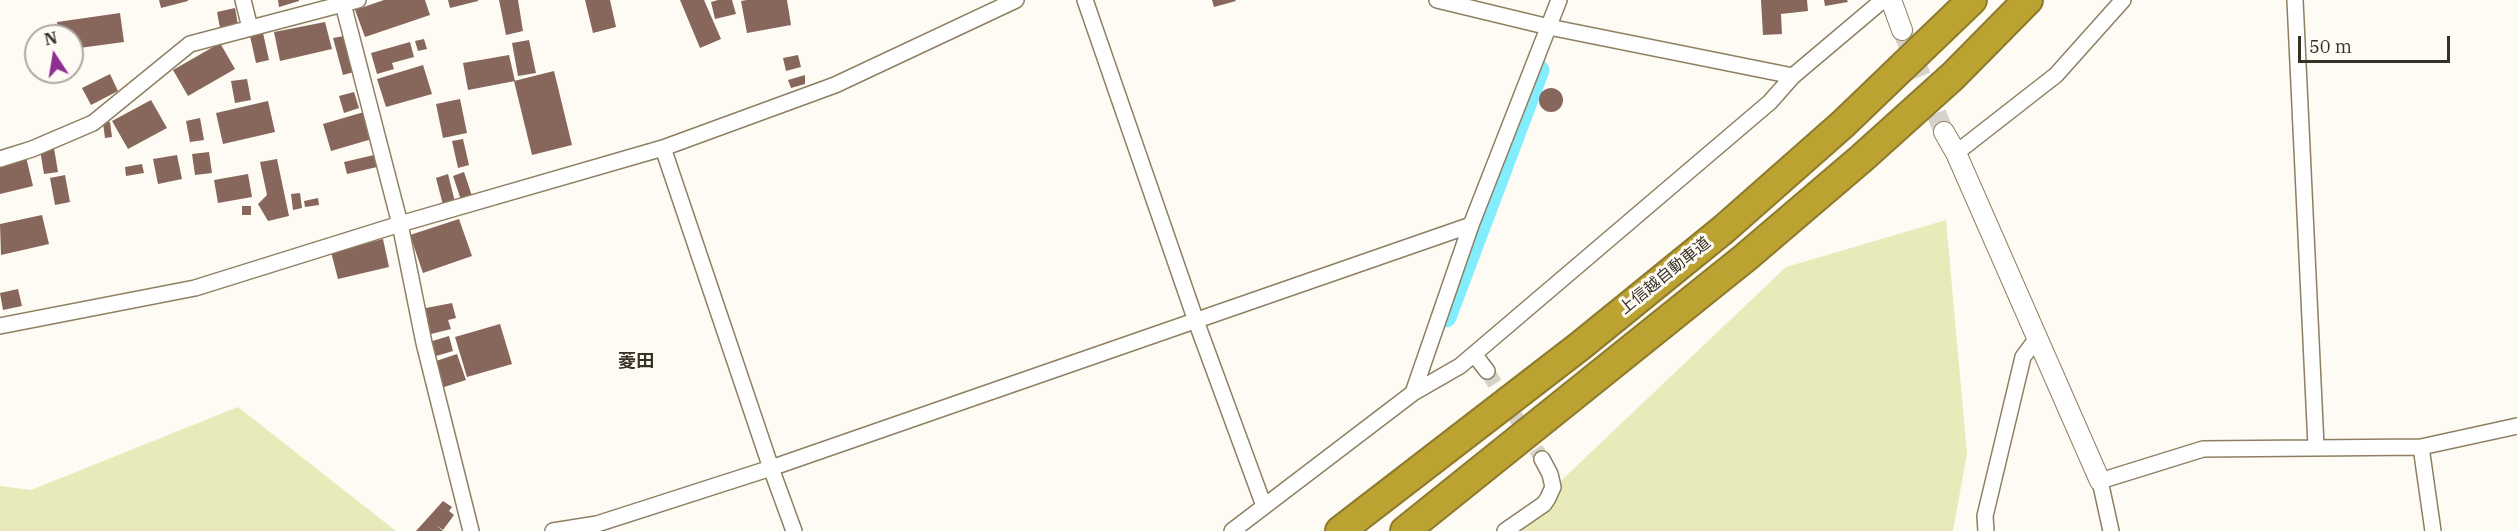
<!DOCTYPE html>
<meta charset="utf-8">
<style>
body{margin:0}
#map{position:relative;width:2517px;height:531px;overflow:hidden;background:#fefaf4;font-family:"IBM Plex Serif",serif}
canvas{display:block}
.north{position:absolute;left:24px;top:24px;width:60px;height:60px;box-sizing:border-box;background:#fefaf4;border:2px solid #aea9a1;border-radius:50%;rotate:348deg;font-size:16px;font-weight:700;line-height:24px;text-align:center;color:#373024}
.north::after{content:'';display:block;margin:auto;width:21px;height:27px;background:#902d93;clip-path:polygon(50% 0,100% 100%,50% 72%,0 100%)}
.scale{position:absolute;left:2298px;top:36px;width:152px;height:27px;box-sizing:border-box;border:3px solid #373024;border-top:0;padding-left:8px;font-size:18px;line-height:21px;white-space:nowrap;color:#373024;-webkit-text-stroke:4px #fefaf4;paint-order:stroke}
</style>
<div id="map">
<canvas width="2517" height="531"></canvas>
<div class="north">N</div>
<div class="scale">50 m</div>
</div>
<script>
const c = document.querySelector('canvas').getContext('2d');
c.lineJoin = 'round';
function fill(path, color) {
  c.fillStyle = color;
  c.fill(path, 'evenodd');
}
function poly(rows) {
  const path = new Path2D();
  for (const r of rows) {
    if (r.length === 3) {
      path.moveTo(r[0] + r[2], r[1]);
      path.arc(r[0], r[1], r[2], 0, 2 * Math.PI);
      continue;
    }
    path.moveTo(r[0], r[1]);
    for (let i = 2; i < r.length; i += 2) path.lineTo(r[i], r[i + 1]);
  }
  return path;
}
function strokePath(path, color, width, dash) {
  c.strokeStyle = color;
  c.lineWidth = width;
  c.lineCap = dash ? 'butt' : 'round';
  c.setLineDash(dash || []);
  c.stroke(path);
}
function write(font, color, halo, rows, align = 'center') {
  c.font = font + ' "IBM Plex Serif","Noto Sans JP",serif';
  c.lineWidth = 6;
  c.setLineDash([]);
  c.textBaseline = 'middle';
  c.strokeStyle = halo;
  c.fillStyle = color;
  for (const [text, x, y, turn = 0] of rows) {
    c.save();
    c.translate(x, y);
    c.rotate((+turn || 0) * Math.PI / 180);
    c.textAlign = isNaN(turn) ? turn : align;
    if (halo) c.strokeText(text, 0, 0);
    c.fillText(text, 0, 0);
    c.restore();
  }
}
fill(poly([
 [1946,220,1967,453,1953,531,1508,531,1786,267],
 [238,407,396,531,0,531,0,486,31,490]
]), '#e8ebb9');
strokePath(poly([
 [1446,317,1539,70]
]), '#82edfd', 21);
fill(poly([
 [159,0,188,0,188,1,161,8],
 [278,0,299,0,299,1,279,7],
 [384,0,425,0,430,15,365,37,355,10],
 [448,0,478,0,478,1,450,8],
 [499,0,518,0,523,31,506,35],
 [585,0,610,0,616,27,593,33],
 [680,0,704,0,721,39,700,48],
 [718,0,732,0,736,14,715,19,711,2],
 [747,0,787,0,791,25,747,33,741,1],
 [1212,0,1235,0,1236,1,1214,7],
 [1761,0,1807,0,1808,11,1781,14,1782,34,1763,35],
 [1824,0,1847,0,1848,2,1825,6],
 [235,8,238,25,220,28,217,12],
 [120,13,124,42,72,49,72,36,58,36,57,22],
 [325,22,332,49,280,61,274,32],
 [263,33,269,60,256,63,250,36],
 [344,36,354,72,343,75,333,38],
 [424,39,427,49,418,51,415,41],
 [529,40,536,73,518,76,512,43],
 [410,42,414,57,392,63,394,69,377,74,371,53],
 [220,43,235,69,188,96,173,70],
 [509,55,515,81,468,90,463,63],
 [798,55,801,67,786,71,783,58],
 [423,65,432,94,386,107,377,79],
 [554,71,572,145,532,155,514,81],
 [110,74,118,91,91,105,82,88],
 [805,75,805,84,791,88,788,80],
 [247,79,251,100,235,103,231,81],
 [1551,100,12],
 [354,92,359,108,344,113,339,96],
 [460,99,467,133,443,138,436,104],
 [151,100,167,128,128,149,112,121],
 [268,101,275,132,223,144,216,113],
 [364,112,372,139,331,151,323,124],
 [200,118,204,140,190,142,186,121],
 [110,122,112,137,105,138,103,123],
 [463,139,469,165,458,168,452,141],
 [54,148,58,172,44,174,40,150],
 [209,152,212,173,195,175,192,154],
 [177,155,182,179,158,184,153,159],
 [374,155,377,167,347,174,344,162],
 [26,157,33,186,0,194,0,163],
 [277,159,289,216,268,221,258,204,267,195,260,162],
 [142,164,144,173,126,176,125,167],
 [464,172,472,196,461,200,453,176],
 [248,174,252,197,218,203,214,180],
 [448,174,455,202,443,205,436,178],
 [65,175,70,202,55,205,50,178],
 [300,193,302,208,293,210,291,194],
 [318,198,319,205,305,207,304,201],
 [242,206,251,206,251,215,242,215],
 [42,215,49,244,1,255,0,224],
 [459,219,472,256,423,273,410,235],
 [383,239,389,267,338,279,331,252],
 [18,289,22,306,3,310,0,293],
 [452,303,456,318,448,320,451,329,427,335,421,309],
 [500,324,512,364,467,377,455,337],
 [449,336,453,351,433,357,429,342],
 [457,354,466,380,441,388,433,362],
 [443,501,452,507,449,511,454,515,443,530,436,525,443,531,416,531]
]), '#87675b');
strokePath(poly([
 [1487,371,1542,459]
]), '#d6d2ca', 15, [15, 8]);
strokePath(poly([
 [1902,30,1944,132]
]), '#d6d2ca', 20, [20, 10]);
const minor = poly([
 [243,0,250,28],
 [1085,0,1196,321,1264,506],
 [1437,0,1549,27,1793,76],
 [2295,0,2316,446],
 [343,4,400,224,424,343,471,531],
 [663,148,771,468,794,531],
 [1956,153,2056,75,2123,0],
 [0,159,32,149,93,123,190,44,358,0],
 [0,326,195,288,400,224,663,148,835,85,1016,0],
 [1474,354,1487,371],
 [1413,393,1471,225,1559,0],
 [2421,447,2433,531],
 [553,531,597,524,771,468,1471,225],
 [1232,531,1413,393,1460,366,1770,102,1793,76,1883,0],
 [1505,531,1544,504,1548,498,1553,487,1550,474,1542,459],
 [1986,531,1985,516,2023,357,2037,338],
 [2111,531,2100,481,2203,449,2421,447,2517,426]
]);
const tertiary = poly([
 [1891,0,1902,30],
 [1944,132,1956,153,2100,481]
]);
const motorway = poly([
 [1340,531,1580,346,1724,229,1843,124,1972,0],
 [1405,531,1746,257,1862,158,1953,76,2028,0]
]);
strokePath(minor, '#8f7f62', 18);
strokePath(tertiary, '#8f7f62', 22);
strokePath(motorway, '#8d7a2c', 32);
strokePath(minor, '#fff', 15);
strokePath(tertiary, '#fff', 20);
strokePath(motorway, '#bca230', 28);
write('16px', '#373024', '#fefaf4', [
 ["上信越自動車道",1665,276,-39]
]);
write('bold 18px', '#373024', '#fefaf4', [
 ["菱田",636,362]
]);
</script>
